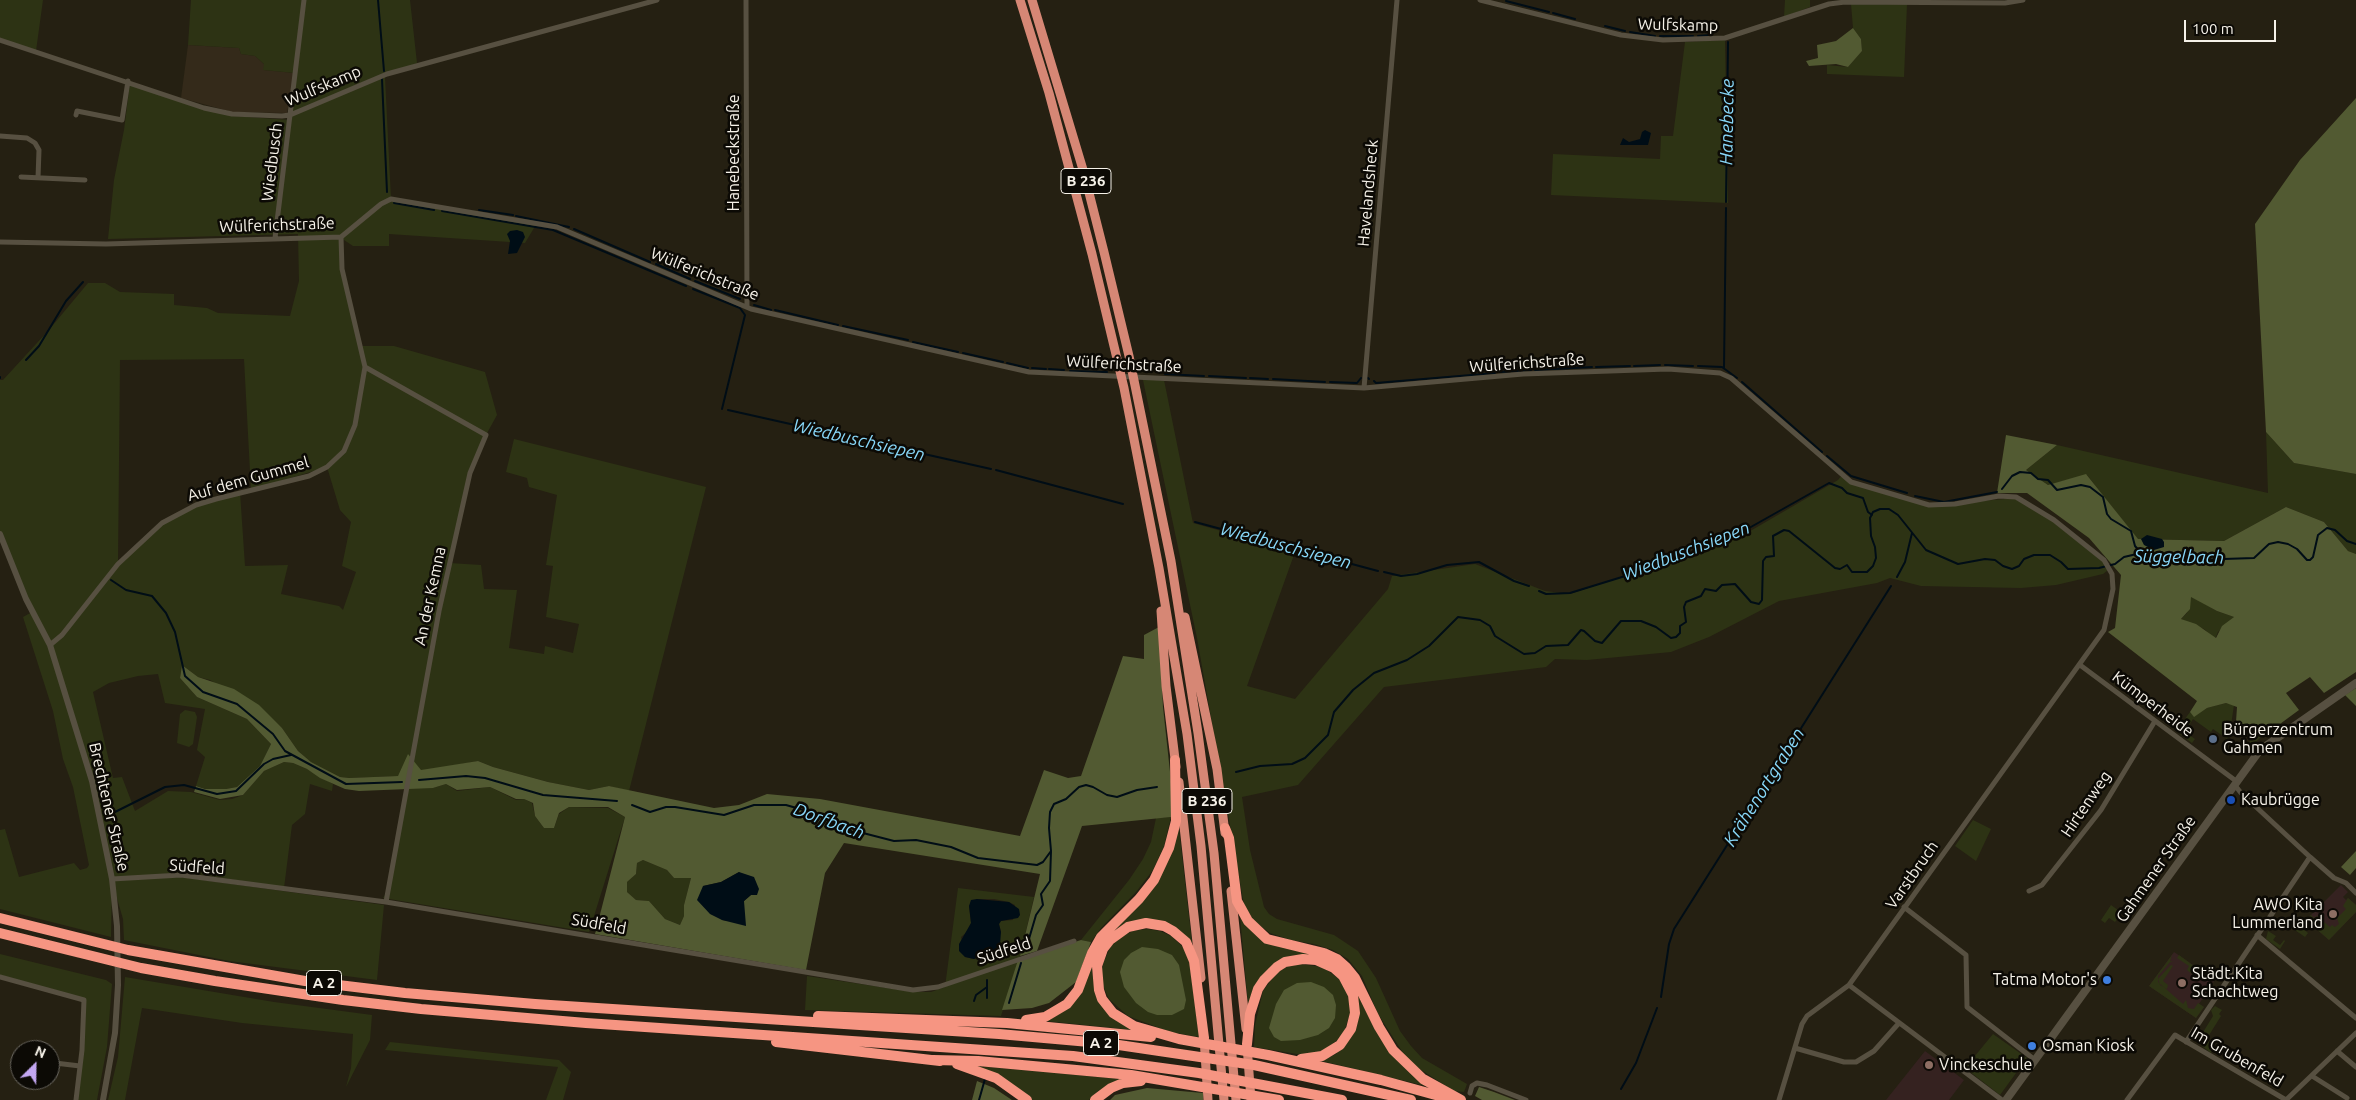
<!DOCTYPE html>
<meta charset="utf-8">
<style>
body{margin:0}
#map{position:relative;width:2356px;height:1100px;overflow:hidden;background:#252012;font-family:Ubuntu,sans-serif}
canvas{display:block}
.north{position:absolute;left:10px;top:1040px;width:50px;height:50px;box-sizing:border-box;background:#0c0a05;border:1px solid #6a6760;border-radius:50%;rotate:23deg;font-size:14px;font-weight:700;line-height:20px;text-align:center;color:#f6f2e9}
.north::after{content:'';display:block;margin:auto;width:18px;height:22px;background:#c3a7f2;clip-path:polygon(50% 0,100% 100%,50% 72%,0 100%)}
.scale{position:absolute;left:2184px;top:20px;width:92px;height:22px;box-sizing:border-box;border:2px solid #f6f2e9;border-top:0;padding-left:6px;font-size:15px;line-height:18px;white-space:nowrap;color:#f6f2e9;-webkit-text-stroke:4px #0c0a05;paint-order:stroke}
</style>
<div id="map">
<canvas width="2356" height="1100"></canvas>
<div class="north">N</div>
<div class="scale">100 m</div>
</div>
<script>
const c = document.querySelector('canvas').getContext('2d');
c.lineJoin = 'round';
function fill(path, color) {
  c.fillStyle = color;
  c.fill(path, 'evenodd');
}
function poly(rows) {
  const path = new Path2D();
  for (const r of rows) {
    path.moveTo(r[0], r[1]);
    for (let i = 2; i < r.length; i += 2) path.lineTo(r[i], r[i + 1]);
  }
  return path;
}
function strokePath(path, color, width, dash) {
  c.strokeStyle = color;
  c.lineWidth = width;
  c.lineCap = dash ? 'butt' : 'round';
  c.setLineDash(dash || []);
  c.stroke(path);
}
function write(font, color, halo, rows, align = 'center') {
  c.font = font + ' Ubuntu,sans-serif';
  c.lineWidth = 5;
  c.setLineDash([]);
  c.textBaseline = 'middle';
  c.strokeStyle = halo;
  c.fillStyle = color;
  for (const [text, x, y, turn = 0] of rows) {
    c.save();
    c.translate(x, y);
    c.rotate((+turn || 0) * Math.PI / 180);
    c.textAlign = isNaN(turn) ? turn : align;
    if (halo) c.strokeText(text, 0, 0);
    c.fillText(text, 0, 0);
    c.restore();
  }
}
fill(poly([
 [188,45,239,48,241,54,255,56,264,64,264,70,295,73,287,113,232,112,181,98]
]), '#342a1a');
fill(poly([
 [2341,885,2348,892,2343,897,2346,900,2348,898,2356,905,2356,912,2329,940,2306,920],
 [2174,952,2215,980,2199,1004,2204,1007,2196,1018,2149,986],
 [1925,1051,1964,1080,1949,1100,1886,1100]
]), '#352220');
fill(poly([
 [0,0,43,0,36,51,0,40],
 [191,0,410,0,417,63,385,77,391,199,537,223,525,243,389,234,389,246,353,246,341,238,342,269,361,346,394,346,485,372,497,415,486,435,470,473,449,563,481,565,484,589,517,590,509,648,544,654,545,646,573,653,579,624,546,617,553,566,546,565,557,495,529,487,527,478,506,472,514,439,706,487,629,791,609,786,589,790,548,782,493,767,478,761,398,776,349,778,340,777,311,762,298,751,282,728,271,718,210,680,198,677,182,665,180,678,197,697,247,719,271,744,260,766,237,787,226,789,205,789,196,786,205,757,197,750,205,709,165,703,158,674,138,676,109,683,93,692,113,778,122,777,135,811,168,791,191,792,220,800,232,799,243,795,264,771,284,762,293,763,307,769,333,784,332,791,310,784,305,814,292,825,284,888,186,872,123,878,181,877,384,905,377,980,229,961,124,940,123,919,112,881,111,937,0,909,0,830,5,829,19,877,74,863,80,870,87,868,89,865,73,787,63,759,53,711,23,617,32,612,0,533,0,380,3,380,48,331,88,283,105,283,120,292,174,294,174,305,207,308,218,313,290,316,299,281,298,234,108,239,114,180,124,130,130,83,232,116,291,120,295,73,263,70,264,64,255,56,241,54,239,48,188,45],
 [244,359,251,490,327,467,340,510,351,522,342,566,356,572,343,610,339,606,281,594,288,565,245,566,240,492,196,505,152,530,118,563,120,360],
 [1785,0,1810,0,1810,7,1784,17],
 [1851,4,1907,4,1904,77,1827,74,1827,65,1848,67,1862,51,1861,39,1853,28],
 [1725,40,1728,203,1551,195,1553,154,1660,159,1661,136,1673,136,1685,42],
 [1143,380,1164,380,1193,523,1295,552,1247,686,1295,699,1388,589,1392,576,1475,564,1545,591,1570,594,1740,537,1838,480,1842,475,1852,484,1929,505,2018,498,2053,520,2103,561,2108,570,2103,574,2056,585,2021,588,1921,586,1890,578,1877,583,1779,601,1709,637,1671,652,1587,660,1555,659,1546,667,1384,687,1298,785,1242,797,1250,850,1264,907,1269,914,1277,919,1334,935,1358,951,1376,978,1400,1031,1411,1046,1422,1058,1467,1084,1464,1092,1454,1091,1418,1068,1405,1056,1378,1014,1362,976,1348,959,1333,950,1314,944,1291,940,1270,933,1254,921,1244,905,1197,638],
 [2266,432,2294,463,2356,474,2356,554,2348,551,2324,522,2286,507,2224,541,2137,539,2087,475,2048,485,2026,470,2057,445,2268,493],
 [2191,596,2217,611,2234,617,2218,632,2215,639,2204,629,2181,619,2187,613],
 [2226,703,2234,705,2230,732,2227,739,2213,729,2211,732,2193,719,2185,732,2195,739,2192,743,2176,731,2190,712,2194,716,2207,708],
 [185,710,195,712,197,717,193,744,189,747,177,743,180,714],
 [2236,722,2256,730,2261,737,2247,750,2245,749,2252,738,2240,729,2233,733],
 [446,784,457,791,490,787,516,800,524,799,532,803,535,816,544,828,554,828,559,814,569,807,608,808,625,817,589,932,383,898,389,889,407,788,433,788],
 [1171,817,1164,846,1153,870,1136,892,1101,928,1091,942,1081,940,1129,880,1143,859,1151,842,1156,818],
 [1973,820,1991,829,1976,861,1955,846],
 [1178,821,1192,943,1177,929,1168,924,1158,921,1137,920,1116,929,1102,943,1092,970,1095,992,1100,1003,1110,1014,1133,1030,1046,1021,1060,1013,1077,997,1101,942,1135,908,1159,878,1173,847],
 [643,860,667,870,674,878,691,878,684,905,684,916,680,925,665,919,649,901,636,900,627,892,627,882,636,874,637,863],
 [958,888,1034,897,1020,956,1001,1016,805,1010,807,976,914,992,931,992,945,987],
 [977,899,994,899,1009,902,1015,905,1013,920,1001,921,999,924,1001,932,995,950,974,959,965,957,961,937,968,931,971,923,969,906],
 [2348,898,2356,905,2356,912,2329,940,2306,920,2311,915,2314,918,2317,916,2330,927,2332,925,2335,927,2339,924,2337,918,2346,909,2343,906],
 [2111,905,2122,913,2115,922,2109,918,2105,923,2101,920],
 [1240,916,1258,936,1270,944,1323,956,1344,969,1356,985,1378,1033,1396,1058,1412,1074,1430,1087,1322,1061,1336,1054,1352,1036,1357,1025,1359,1002,1351,980,1343,970,1323,958,1301,955,1291,956,1277,962,1259,979,1248,1004],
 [2300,920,2300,926,2308,933,2305,937,2292,928],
 [1147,929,1160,931,1171,936,1182,946,1189,957,1199,1037,1170,1032,1128,1016,1109,999,1103,986,1101,973,1104,961,1111,946,1122,936,1133,931],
 [2268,931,2276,936,2273,940,2280,945,2284,940,2285,941,2280,949,2266,939],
 [0,954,106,980,112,984,107,1047,97,1100,76,1100,84,1000,0,977],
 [2172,955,2170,961,2173,962,2170,962,2158,976,2158,982,2183,1004,2186,1000,2188,1008,2194,1009,2198,1003,2204,1007,2196,1018,2149,986],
 [2179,955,2198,969,2193,975,2187,970,2189,966,2177,958],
 [1300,964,1323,967,1339,979,1346,989,1350,1001,1350,1014,1343,1035,1327,1049,1313,1054,1297,1054,1254,1047,1255,1025,1263,991,1277,972,1289,966],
 [2171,965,2173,966,2163,981,2168,985,2167,989,2160,985,2158,979],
 [125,977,274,1002,372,1015,370,1040,346,1087,351,1068,353,1034,242,1023,142,1008,125,1100,108,1100,118,1057],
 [2215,1006,2222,1010,2219,1014,2221,1016,2206,1040,2212,1043,2211,1045,2213,1047,2211,1053,2197,1042,2213,1016,2211,1010],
 [1993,1034,2027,1058,2000,1095,1965,1068],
 [390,1042,559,1060,571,1072,563,1100,546,1100,558,1067,385,1050],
 [977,1066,1121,1079,1098,1091,1089,1100,1032,1100]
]), '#2d3314');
fill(poly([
 [1853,28,1861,39,1862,51,1848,67,1836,64,1809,66,1806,61,1818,58,1817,45,1836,41],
 [2356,98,2356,474,2294,463,2266,432,2255,224,2300,160],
 [2006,435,2057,445,2026,470,2048,485,2086,474,2138,539,2224,541,2286,507,2324,522,2348,551,2356,554,2356,672,2324,693,2310,677,2286,693,2299,710,2269,732,2264,724,2256,730,2236,722,2237,707,2226,703,2207,708,2194,717,2190,712,2197,701,2108,632,2115,628,2121,575,2089,538,2027,493,1997,493],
 [2191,597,2217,611,2234,617,2222,626,2216,638,2196,624,2181,619,2190,609],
 [1159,627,1163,707,1171,781,1171,817,1082,826,1037,951,1020,956,1040,874,844,843,825,873,806,970,595,934,625,817,608,807,569,807,559,813,554,828,544,828,535,816,533,803,524,799,516,799,490,787,457,790,446,784,433,788,359,791,345,789,320,778,307,769,293,763,284,762,264,771,243,795,220,799,194,792,196,786,205,789,226,789,237,787,260,766,271,744,247,719,197,697,180,678,182,665,198,677,234,689,259,705,282,728,298,751,311,762,340,777,349,778,398,776,408,754,421,770,478,761,493,767,548,782,589,790,609,786,714,808,739,805,767,794,820,799,1020,836,1044,770,1068,778,1081,776,1123,656,1144,659,1144,635],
 [643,860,667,870,674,878,691,878,684,905,684,916,680,925,665,919,649,901,636,900,627,892,627,882,636,874,637,863],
 [739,872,751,895,744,901,744,908,738,922,722,920,703,886,721,882],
 [2356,688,2356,706,2345,695],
 [2356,851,2356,868,2350,875,2341,867],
 [1081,940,1091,942,1076,982,1049,1003,1032,1008,1002,1010,1018,960],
 [1142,947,1158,949,1172,955,1179,965,1186,1000,1184,1009,1172,1015,1157,1015,1148,1012,1136,1003,1124,987,1120,972,1124,960,1131,953],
 [1311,982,1324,987,1333,995,1336,1005,1335,1018,1329,1028,1318,1035,1300,1040,1281,1041,1274,1037,1269,1028,1276,1004,1284,990,1297,983],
 [977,1081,994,1088,1012,1100,972,1100],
 [1479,1087,1494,1092,1515,1100,1482,1100,1475,1096],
 [1147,1088,1203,1093,1203,1100,1110,1100,1115,1095]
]), '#525a32');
fill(poly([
 [1645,130,1651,133,1648,145,1620,145,1623,138,1629,142,1640,139,1642,132],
 [517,230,523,232,525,237,517,253,508,254,510,241,507,234,510,231],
 [2147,535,2162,539,2164,542,2164,547,2154,550,2144,545,2141,539],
 [739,872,754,877,759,889,757,895,751,895,744,901,746,926,722,920,710,914,697,900,703,886,721,882],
 [977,899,1009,902,1019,909,1020,915,1018,918,1001,921,999,924,1001,932,1000,945,995,950,974,959,965,957,959,951,959,944,971,923,969,906,971,900]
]), '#000d16');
strokePath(poly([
 [378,0,384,71],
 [1506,1,1549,12],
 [1553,13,1575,19],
 [1605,26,1625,31],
 [1630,32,1655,36],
 [1660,36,1693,36],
 [1698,36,1710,35],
 [382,79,387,192],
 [1726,202,1728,42],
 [394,203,434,210],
 [479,210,513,215],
 [442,211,553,230,686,286],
 [516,216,569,227],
 [574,229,650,262],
 [656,264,690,279],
 [695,281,740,299],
 [693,289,740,308,745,315,722,409],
 [754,305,771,310],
 [775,310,838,325],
 [843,326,908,340],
 [913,342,958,352],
 [963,353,1003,362],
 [26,360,39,346,66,301,83,282],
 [1007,363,1028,368],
 [1665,365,1693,366],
 [1634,366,1660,365],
 [1698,366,1722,367,1737,378],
 [1596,367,1630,366],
 [1032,368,1046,369],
 [1724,368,1726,208],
 [1049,369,1064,370],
 [1535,370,1592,367],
 [1070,371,1107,372],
 [1500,372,1531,370],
 [1165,374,1204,376],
 [1209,376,1246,378],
 [0,378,0,377],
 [1250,378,1268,379],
 [1368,378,1369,379],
 [1273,379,1325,382],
 [1374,381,1376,383,1495,373],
 [1330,382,1357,383,1361,378],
 [1742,382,1822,452],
 [728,410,991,469],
 [1827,456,1851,476,1907,493],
 [996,470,1123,504],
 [2002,489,2012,476,2020,472,2031,473,2038,479,2048,480,2057,490,2081,485,2090,487,2103,497,2107,514,2111,519,2131,531,2135,546,2141,553],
 [1915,496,1944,502,1997,492],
 [1195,522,1378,571],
 [1384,572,1401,576,1417,574,1447,565,1479,562,1514,581,1529,586],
 [1897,577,1905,562,1912,533],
 [111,580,126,590,152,596,166,613,175,632,185,676,203,692,237,704,273,734,285,751,346,784,402,782],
 [1539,591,1546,594,1570,593,1674,561,1742,532,1829,483,1842,488,1847,493,1863,498,1868,512,1872,515],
 [1236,772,1260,766,1292,764,1305,758,1328,735,1334,712,1353,690,1374,673,1407,660,1429,646,1458,617,1480,620,1490,626,1495,636,1524,654,1535,653,1546,646,1568,645,1581,630,1584,631,1595,641,1602,643,1621,621,1641,621,1656,627,1671,638,1676,637,1680,633,1680,626,1686,622,1684,607,1686,602,1701,596,1705,589,1716,591,1722,585,1735,584,1751,602,1759,604,1762,600,1763,561,1766,557,1774,556,1773,536,1784,530,1789,531,1835,568,1840,569,1847,565,1852,572,1867,572,1873,566,1876,558,1875,547,1871,536,1870,518,1873,512,1880,509,1889,509,1898,515,1926,550,1958,564,1985,559,1995,560,2003,566,2012,569,2019,566,2024,559,2034,555,2050,555,2061,562,2068,569,2099,568,2115,564,2124,557,2141,553,2160,559,2179,558,2193,560,2254,558,2269,544,2278,542,2288,544,2297,549,2307,560,2310,560,2313,557,2318,535,2327,528,2335,530,2347,541,2356,544],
 [419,780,466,776,485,778,543,795,617,801],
 [632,805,650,812,666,807,675,807,724,815,754,805,786,805,835,819,854,833,863,833,894,841,916,840,951,847,978,858,1037,865,1043,862,1051,851],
 [113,813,165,787,184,785,217,794,236,791,264,764,273,759,291,755],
 [1026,949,1036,915,1043,905,1041,894,1050,881,1051,851,1049,828,1050,812,1054,804,1066,799,1079,787,1086,785,1093,787,1107,795,1117,797,1137,790,1157,787],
 [987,980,987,998],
 [1661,997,1669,944,1674,929,1891,586],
 [974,1001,976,995,987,987],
 [1009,1003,1021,963],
 [1621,1089,1636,1063,1657,1008],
 [979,1100,985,1079]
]), '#000d16', 2);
strokePath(poly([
 [746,0,747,307],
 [1480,0,1621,35,1663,40,1725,38,1829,4,1845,2,2005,3,2023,0],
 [0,40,204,108,232,114,282,116,290,115,387,74,657,0],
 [76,115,77,111,122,120,128,81],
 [0,136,27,138,35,143,39,150,38,178],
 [21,177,85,180],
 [275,238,304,0],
 [0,242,106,244,341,237,381,204,391,199,557,227,751,309,1029,372,1364,388,1523,374,1668,369,1720,373,1731,378,1851,482,1929,505,1955,504,1999,496,2016,497,2054,520,2104,560,2112,574,2113,589,2104,630,1849,985,1807,1016,1802,1024,1779,1100],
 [365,367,486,435,470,473,439,611,386,902],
 [1364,388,1397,0],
 [50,645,62,635,118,564,162,523,196,505,216,499,309,476,327,467,344,451,355,425,365,367,342,269,341,237],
 [2080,665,2236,781],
 [2234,784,2241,793,2310,857,2334,878,2346,883,2356,893],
 [112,879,181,875,386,902,913,990,938,987,1074,941],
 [2029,891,2042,885,2101,810,2155,721],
 [1904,907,1966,955,1967,1007,2035,1060],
 [2257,935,2356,1018],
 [0,977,84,1000,82,1050,76,1100],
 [1849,985,2002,1100],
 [2186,1042,2310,857],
 [1795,1048,1844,1062,1856,1062,1874,1051,1899,1023],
 [2337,1051,2356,1067],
 [55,1063,80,1066],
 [2312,1076,2347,1098],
 [1470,1093,1472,1086,1477,1083,1487,1085,1526,1100],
 [2127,1100,2175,1035,2286,1100,2356,1033]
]), '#575041', 5);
strokePath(poly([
 [0,534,26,599,50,645,92,781,112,879,117,926,118,985,115,1033,103,1100]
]), '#575041', 6);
strokePath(poly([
 [2006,1100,2260,750,2356,683]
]), '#575041', 8);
strokePath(poly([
 [1020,0,1049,93,1092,254,1124,388,1159,568,1187,734,1201,846,1224,1100],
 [1032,0,1084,173,1104,252,1129,356,1171,561,1198,733,1214,853,1236,1100],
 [1161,611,1166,686,1176,767],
 [1185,617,1217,769,1225,833],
 [1179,782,1201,978],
 [1231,891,1246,1029],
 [1204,1038,1208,1100],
 [1247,1045,1251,1100]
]), '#d68775', 9);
strokePath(poly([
 [1225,828,1229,838,1237,901,1248,921,1267,939,1324,953,1337,959,1346,967,1355,978,1379,1027,1393,1050,1423,1079,1461,1100],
 [0,918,128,950,305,981,405,993,535,1004,999,1034,1112,1044,1254,1065,1411,1100],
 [0,933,141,968,215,981,343,1000,421,1009,586,1023,1073,1056,1199,1073,1342,1100],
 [818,1016,1007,1023,1151,1037],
 [1026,1020,1045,1017,1067,1004,1078,990,1092,953,1101,937,1139,899,1154,880,1169,848,1176,821,1175,760],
 [1204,1038,1194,961,1186,942,1173,931,1164,926,1146,923,1128,927,1110,940,1103,949,1097,966,1099,990,1102,999,1113,1013,1134,1026,1179,1039,1268,1055,1381,1080,1454,1100],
 [776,1042,940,1061],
 [1247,1044,1250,1014,1258,989,1264,980,1277,967,1285,962,1303,959,1316,960,1334,968,1343,976,1353,995,1355,1013,1351,1029,1340,1045,1322,1056,1301,1059],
 [933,1060,978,1061,1131,1075,1279,1100],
 [957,1064,996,1078,1027,1100],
 [1095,1100,1111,1088,1123,1083,1141,1081]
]), '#f69582', 10);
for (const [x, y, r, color] of [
 [2213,739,5,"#5c6f8a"],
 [2231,800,5,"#1a4fb4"],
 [2333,914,5,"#8d6e63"],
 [2107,980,5,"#3f7fe0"],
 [2182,983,5,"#8d6e63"],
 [2032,1046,5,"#3f7fe0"],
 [1929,1065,5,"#8d6e63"]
]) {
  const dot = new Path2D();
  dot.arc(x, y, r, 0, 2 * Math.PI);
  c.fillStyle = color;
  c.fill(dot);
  strokePath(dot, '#0c0a05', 2);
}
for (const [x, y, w] of [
 [1086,181,50],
 [1207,801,50],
 [324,983,35],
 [1101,1043,35]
]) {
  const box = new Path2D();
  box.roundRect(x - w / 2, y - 12.5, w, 25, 4);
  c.fillStyle = '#0c0a05';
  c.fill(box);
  strokePath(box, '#f6f2e9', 1);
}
write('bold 15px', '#f6f2e9', null, [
 ["B 236",1086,181],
 ["B 236",1207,801],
 ["A 2",324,983],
 ["A 2",1101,1043]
]);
write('16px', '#f6f2e9', '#0c0a05', [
 ["Wulfskamp",1678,25,1],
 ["Wulfskamp",323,86,-23],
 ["Hanebeckstraße",734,153,-90],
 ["Wiedbusch",272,162,-83],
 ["Havelandsheck",1368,193,-85],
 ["Wülferichstraße",277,225,-2],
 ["Wülferichstraße",705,274,22],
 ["Wülferichstraße",1527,363,-4],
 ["Wülferichstraße",1124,364,3],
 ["Auf dem Gummel",248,479,-16],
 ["An der Kemna",430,596,-78],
 ["Kümperheide",2153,704,37],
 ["Hirtenweg",2086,804,-56],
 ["Brechtener Straße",109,807,77],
 ["Südfeld",197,867,4],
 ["Gahmener Straße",2156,869,-55],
 ["Varstbruch",1912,875,-55],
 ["Südfeld",599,924,10],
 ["Südfeld",1004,951,-18],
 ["Im Grubenfeld",2237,1057,30]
]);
write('16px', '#f6f2e9', '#0c0a05', [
 ["Bürgerzentrum",2223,730],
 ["Gahmen",2223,748],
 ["Kaubrügge",2241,800],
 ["AWO Kita",2323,905,"right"],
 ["Lummerland",2323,923,"right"],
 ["Städt.Kita",2192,974],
 ["Schachtweg",2192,992],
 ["Tatma Motor's",2097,980,"right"],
 ["Osman Kiosk",2042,1046],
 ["Vinckeschule",1939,1065]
], 'left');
write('italic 18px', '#88d7f8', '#0c0a05', [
 ["Hanebecke",1727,122,-89],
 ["Wiedbuschsiepen",859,440,13],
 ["Wiedbuschsiepen",1286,546,15],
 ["Wiedbuschsiepen",1686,551,-21],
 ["Süggelbach",2179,557,1],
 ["Krähenortgraben",1764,787,-58],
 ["Dorfbach",829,821,20]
]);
</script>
